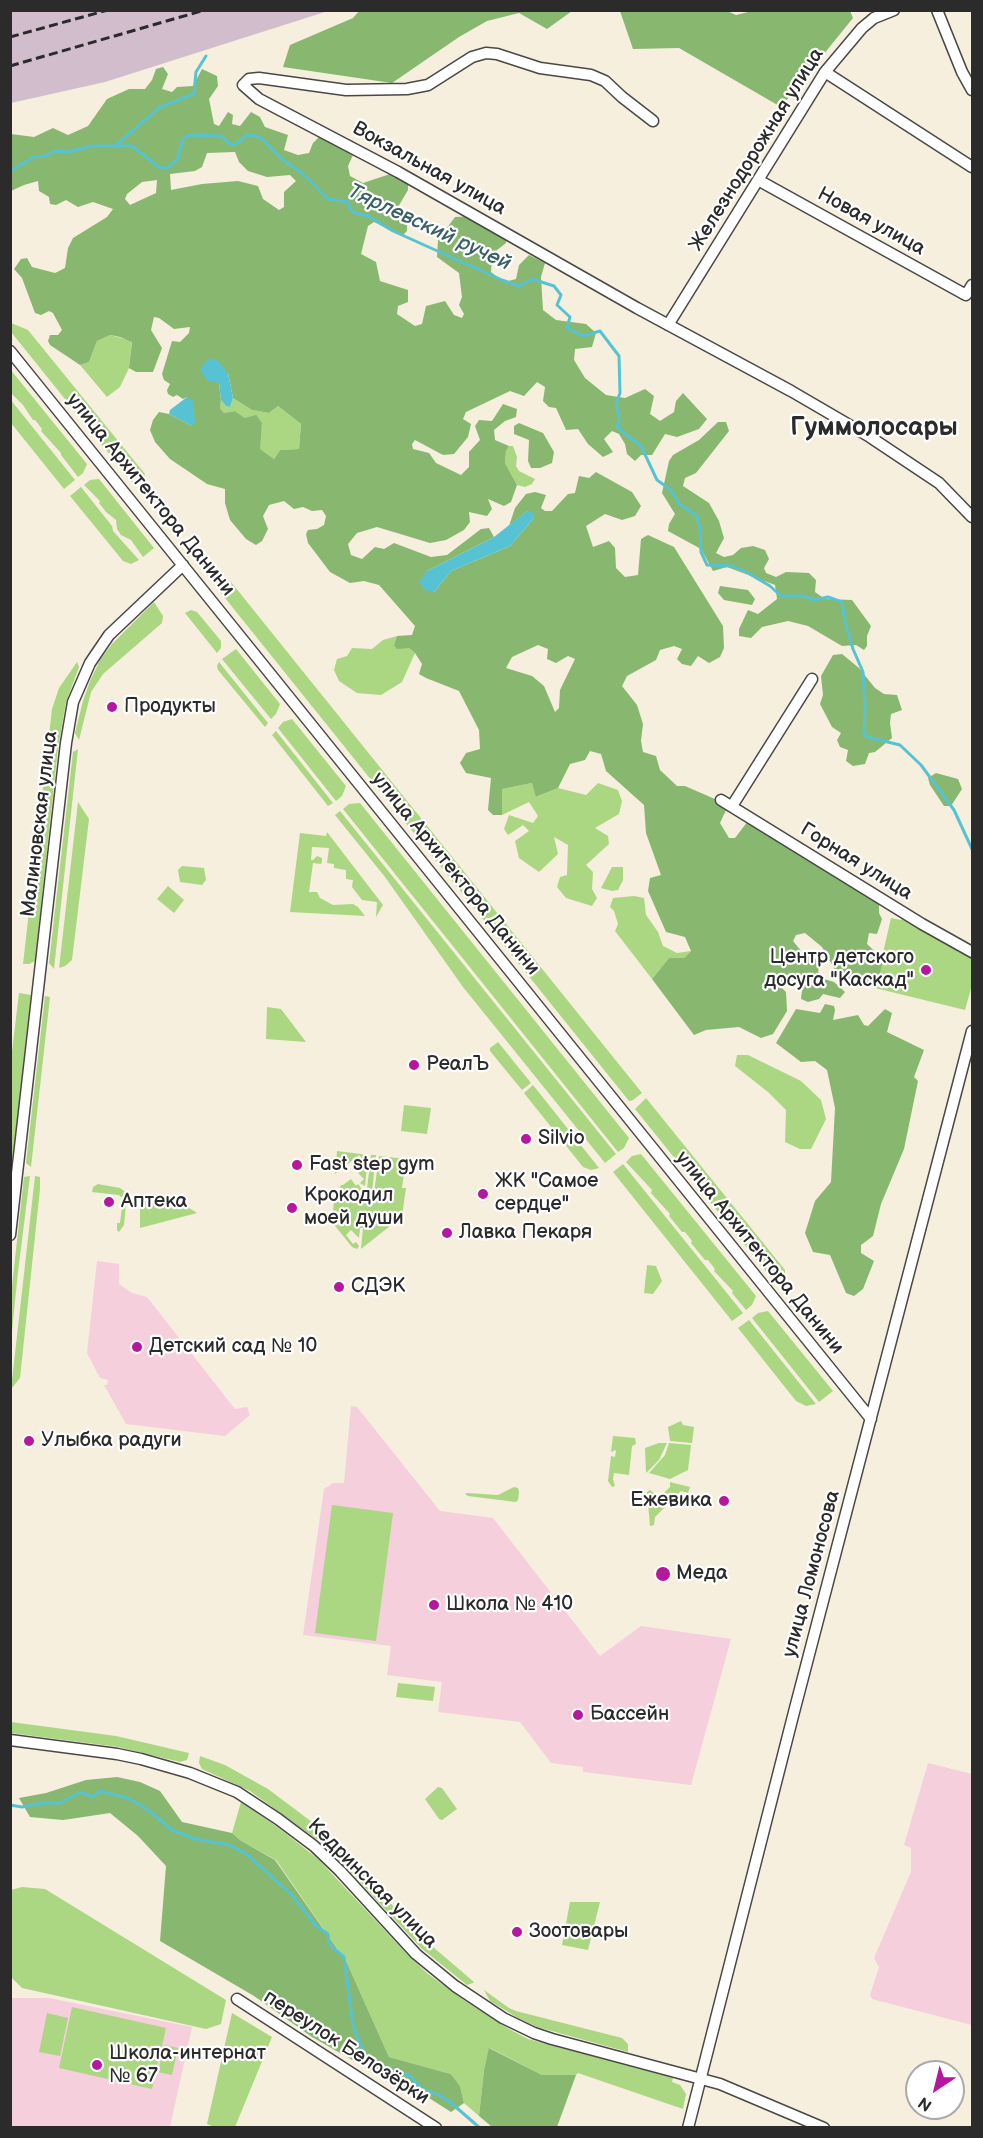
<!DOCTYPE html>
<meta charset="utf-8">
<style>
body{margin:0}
#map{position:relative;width:983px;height:2138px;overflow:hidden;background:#f6efde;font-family:"Balsamiq Sans",sans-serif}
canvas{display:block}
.frame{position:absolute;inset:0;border:12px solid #2b2b2b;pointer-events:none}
.north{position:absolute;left:905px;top:2060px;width:60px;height:60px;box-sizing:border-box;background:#fff;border:2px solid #aaa;border-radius:50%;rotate:215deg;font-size:16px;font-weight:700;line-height:24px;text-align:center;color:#2b2b2b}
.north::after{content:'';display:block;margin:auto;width:21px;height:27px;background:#b5179e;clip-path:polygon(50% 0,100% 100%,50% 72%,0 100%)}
</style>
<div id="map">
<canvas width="983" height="2138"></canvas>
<div class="frame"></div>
<div class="north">N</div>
</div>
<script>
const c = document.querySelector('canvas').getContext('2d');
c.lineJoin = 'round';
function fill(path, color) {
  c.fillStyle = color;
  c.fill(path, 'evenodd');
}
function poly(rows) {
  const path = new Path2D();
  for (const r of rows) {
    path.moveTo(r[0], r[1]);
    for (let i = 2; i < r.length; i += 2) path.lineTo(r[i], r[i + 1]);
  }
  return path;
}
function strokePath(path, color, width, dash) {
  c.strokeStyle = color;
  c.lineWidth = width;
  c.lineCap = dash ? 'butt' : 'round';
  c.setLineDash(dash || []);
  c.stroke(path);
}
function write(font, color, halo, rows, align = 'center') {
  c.font = font + ' "Balsamiq Sans",sans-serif';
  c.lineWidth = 4.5;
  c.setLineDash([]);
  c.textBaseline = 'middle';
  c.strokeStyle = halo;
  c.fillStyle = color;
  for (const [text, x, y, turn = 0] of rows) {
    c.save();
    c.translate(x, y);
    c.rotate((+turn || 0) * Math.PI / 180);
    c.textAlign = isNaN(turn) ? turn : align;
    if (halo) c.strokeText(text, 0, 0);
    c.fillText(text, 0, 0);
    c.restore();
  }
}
fill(poly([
 [97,1261,119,1264,119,1284,132,1293,147,1297,235,1409,247,1407,250,1415,225,1436,126,1424,104,1385,107,1385,108,1380,100,1378,87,1353],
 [351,1406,357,1407,440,1511,493,1518,600,1656,641,1626,731,1639,691,1785,583,1772,583,1767,551,1763,520,1722,438,1712,442,1682,387,1675,391,1646,303,1635,324,1489,333,1483,344,1483],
 [928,1763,972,1774,972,2025,872,1999,870,1995,879,1967,874,1958,911,1872,911,1848,904,1845],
 [10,1998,49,1998,192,2027,170,2127,11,2127]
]), '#f5cfdc');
fill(poly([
 [10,11,11,10,328,11,105,82,11,103]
]), '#d1bdcc');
fill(poly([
 [11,323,28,330,145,474,143,479,135,486,11,332],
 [110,335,132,341,129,368,120,387,107,397,80,365,89,362,97,341],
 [10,369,87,464,83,473,78,477,61,455,61,453,41,431,42,429,35,420,33,420,23,405,11,393],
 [233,398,252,410,269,413,278,406,301,424,299,449,280,450,274,459,259,449,262,423,245,418,235,411,224,413,220,408,221,400,226,406,230,407],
 [10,399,75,480,64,489,11,423],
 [509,446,513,446,517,457,516,466,519,471,535,479,532,484,525,487,517,485,505,463,506,451],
 [99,479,154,548,143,557,131,540,121,535,117,529,116,520,106,512,99,503,100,501,84,485,90,480],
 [81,487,112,526,113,531,139,560,131,564,123,561,70,496],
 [227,581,231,582,642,1093,633,1100,629,1101,217,588],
 [154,602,163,616,162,623,103,674,91,692,79,740,75,733,83,701,90,681,100,660,112,644],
 [191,610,197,612,221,641,221,648,217,653,185,613],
 [397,636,394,645,409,648,415,653,402,682,381,695,357,693,339,681,334,670,337,659,347,656,352,648,372,649,383,640],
 [236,649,280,704,276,714,271,719,222,659],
 [77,662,79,667,66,702,58,748,35,961,29,964,23,964,52,709,59,688],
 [219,662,268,723,265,727,218,670,217,666],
 [292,719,346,786,342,796,336,801,278,728,283,722],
 [276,731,333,803,328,806,272,735],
 [78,749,54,969,49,963,73,752],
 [532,783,537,797,558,788,586,795,598,783,618,790,622,801,619,814,595,828,608,836,609,844,586,865,593,872,592,889,597,898,592,906,566,898,557,887,560,877,567,875,568,845,554,837,558,854,539,872,519,858,515,841,529,831,523,825,508,835,504,829,509,815,533,823,538,816,529,802,502,815,502,789],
 [78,802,89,819,72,960,65,966,59,968],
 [360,803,629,1138,624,1148,618,1152,343,809,349,804],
 [340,811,616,1154,605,1163,463,987,385,877,335,815],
 [327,832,383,905,376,917,377,902,362,900,352,887,353,880,346,879,346,870,334,868,334,864,327,863,329,848,314,847,312,847,311,860,313,860,317,856,322,858,322,861,321,864,313,863,309,892,317,892,320,898,333,905,353,904,358,907,365,916,290,912,300,833,326,836],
 [182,866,204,868,206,880,202,885,180,882,178,870],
 [612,867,623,867,623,880,618,890,612,891,601,888],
 [168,886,184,900,174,913,157,899],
 [634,896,644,898,646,915,658,932,663,946,677,953,691,951,684,958,669,958,652,979,615,931,618,924,614,911,610,907,613,898],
 [905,917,972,956,972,985,965,1010,875,988,891,918,901,920],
 [19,993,31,995,11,1174,10,1068],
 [45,996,50,997,31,1167,26,1163],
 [267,1007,281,1009,306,1042,266,1039],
 [498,1042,531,1083,522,1090,490,1051,490,1048],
 [737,1055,748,1055,801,1081,821,1100,826,1119,811,1149,800,1149,785,1142,786,1110,768,1092,735,1066],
 [533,1085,599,1168,591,1170,583,1167,524,1093],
 [646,1098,785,1270,785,1277,777,1285,635,1109],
 [404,1105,431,1108,427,1134,401,1131],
 [337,1151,368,1155,365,1186,360,1183,364,1179,358,1173,367,1164,359,1155,335,1174],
 [641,1154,756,1296,752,1305,746,1310,732,1293,733,1291,714,1271,715,1269,708,1260,705,1260,691,1243,692,1241,685,1232,682,1232,669,1216,670,1214,651,1193,652,1190,626,1162,632,1156],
 [371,1155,376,1155,372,1191,374,1193,379,1156,406,1159,402,1188,406,1188,402,1216,380,1214,379,1216,400,1218,361,1249,363,1228,360,1228,359,1238,351,1230,346,1235,353,1244,356,1242,359,1246,357,1249,352,1247,332,1222,334,1201,341,1201,343,1199,334,1198,341,1185,343,1185,351,1179,356,1186,358,1184,361,1188,367,1189],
 [623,1164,743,1313,732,1321,613,1172],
 [30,1176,18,1272,11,1341,11,1295,24,1177],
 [35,1176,40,1177,40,1189,20,1378,11,1389],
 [98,1184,120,1188,127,1193,124,1225,119,1232,117,1230,117,1223,120,1223,123,1199,119,1195,92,1192,93,1187],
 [146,1195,180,1202,197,1213,140,1228,140,1203,142,1197],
 [647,1265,656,1266,662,1281,653,1294,644,1293],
 [768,1311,833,1391,819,1402,752,1318,758,1313],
 [749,1320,816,1404,806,1406,796,1401,738,1328],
 [681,1421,683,1425,694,1427,692,1443,670,1441,668,1427],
 [613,1436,635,1438,636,1444,632,1446,629,1475,614,1473,613,1479,615,1486,612,1487,608,1481,611,1456,615,1457,616,1450,611,1452],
 [667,1443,659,1460,646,1473,645,1448,659,1443],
 [669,1443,691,1445,688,1470,670,1479,649,1473,665,1455],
 [670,1482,690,1487,688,1493,681,1491,655,1517,654,1525,650,1526,647,1492,650,1490,655,1494,663,1494,670,1487],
 [514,1487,518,1488,519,1492,518,1500,516,1502,468,1496,465,1494,467,1493,498,1495],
 [332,1505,393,1513,376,1641,315,1633],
 [398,1683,435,1687,433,1701,396,1697],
 [11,1722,116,1736,189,1753,187,1760,180,1762,118,1747,11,1733],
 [200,1756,225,1765,268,1789,320,1828,355,1860,412,1929,474,1982,473,1983,467,1985,421,1948,345,1866,319,1841,250,1791,202,1769,199,1763],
 [438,1787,442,1788,457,1809,442,1820,439,1819,425,1799],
 [241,1802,280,1829,318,1859,408,1955,428,1974,465,2001,509,2029,528,2039,673,2078,672,2082,680,2085,686,2094,683,2109,578,2073,576,2075,542,2075,490,2048,484,2070,479,2116,464,2103,460,2086,451,2074,389,2057,347,1963,276,1860,240,1840,232,1833],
 [22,1887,45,1889,226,2000,221,2024,206,2029,22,1988,10,1976,11,1890],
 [570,1902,600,1902,588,1950,562,1945],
 [484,1990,509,2008,516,2011,622,2038,628,2044,628,2052,537,2027,518,2018,490,2001],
 [72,2007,166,2028,152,2089,59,2068],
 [47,2013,68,2018,60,2056,39,2052],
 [232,2013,272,2037,235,2127,214,2127,207,2124],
 [164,2045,178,2048,172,2075,158,2072]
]), '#abd682');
fill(poly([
 [725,10,736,15,756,10,850,11,853,18,781,107,679,48,633,49,620,11],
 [359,11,359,10,572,11,547,29,519,13,487,21,459,37,392,83,283,67,290,45,353,18],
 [163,67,168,74,162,89,172,92,177,87,193,86,202,69,217,76,218,86,209,99,214,124,219,126,228,112,233,115,232,124,240,126,251,112,260,117,265,127,288,135,284,150,298,155,309,153,313,143,320,136,353,155,348,166,350,176,363,183,390,174,408,184,408,190,398,207,407,217,407,231,402,236,374,222,368,226,361,254,376,262,380,281,408,290,408,302,398,306,397,314,415,326,422,324,426,306,445,301,454,315,462,318,464,314,459,305,462,297,459,273,437,257,438,240,455,217,474,216,507,236,506,243,492,254,491,272,504,282,516,279,519,265,529,255,545,263,541,277,543,310,556,320,586,324,596,333,592,347,575,349,574,360,585,378,606,395,625,398,645,389,654,396,650,414,660,421,674,412,676,401,683,393,707,419,699,429,677,437,665,434,652,455,641,455,635,461,627,454,625,444,619,434,612,431,604,439,613,452,603,457,588,444,578,429,566,430,556,408,549,407,543,401,545,387,537,382,524,396,510,391,466,412,463,419,471,424,468,437,454,454,443,455,415,440,412,444,413,449,429,453,436,463,461,475,469,467,469,452,480,440,475,426,479,420,492,421,503,404,517,409,516,417,505,421,494,430,495,440,509,446,506,451,505,463,517,485,511,502,504,506,488,499,492,509,487,516,469,512,470,522,464,530,446,540,430,543,377,527,357,533,348,544,351,555,362,559,375,547,384,549,394,543,431,557,447,555,481,529,489,528,494,537,427,571,434,592,451,571,510,546,534,518,527,511,509,526,515,508,526,494,535,492,546,495,541,508,545,511,552,511,568,494,575,493,579,476,589,478,596,472,632,492,641,506,635,516,622,520,605,514,586,526,593,547,609,541,615,548,616,568,625,577,638,575,641,539,648,535,674,547,723,626,724,648,720,657,709,663,698,656,691,666,682,664,677,659,682,649,674,646,660,650,656,660,627,676,622,686,637,705,643,724,641,741,643,752,656,756,660,770,677,786,685,786,724,803,727,808,720,823,729,838,735,838,748,821,879,903,879,913,882,919,877,934,869,933,867,944,883,959,878,982,867,986,851,985,835,970,822,947,805,933,796,935,793,941,802,952,811,955,819,962,818,977,834,982,845,992,840,998,823,994,819,999,808,1002,801,999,803,982,784,979,780,986,786,992,787,1011,773,1034,761,1038,739,1027,706,1030,694,1035,652,979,669,958,684,958,691,951,685,937,666,932,648,891,650,878,661,875,646,833,644,805,606,771,601,754,590,751,585,760,570,764,558,788,536,797,532,783,502,789,502,815,493,815,488,810,491,778,466,773,460,763,466,753,480,749,479,730,459,691,426,678,419,674,422,664,415,653,409,648,397,649,394,645,397,636,412,635,415,626,379,585,364,581,350,583,330,572,308,543,306,534,308,530,317,529,324,525,326,516,322,510,312,511,303,507,294,509,284,501,269,505,263,516,268,529,262,541,256,545,246,539,230,520,225,503,225,489,207,484,170,459,155,442,150,430,153,420,159,412,169,414,192,426,187,397,183,399,177,395,173,397,168,394,167,390,170,384,164,380,162,374,172,341,180,342,189,333,190,327,174,329,159,318,154,317,151,330,162,348,153,372,136,372,129,368,132,342,120,337,110,335,97,341,89,362,80,365,50,345,48,341,50,335,58,335,62,330,53,313,49,311,41,315,35,313,22,278,14,269,21,259,27,258,32,267,55,273,65,268,68,248,73,238,107,217,113,209,93,202,78,207,66,200,56,205,50,204,49,197,39,191,38,181,24,185,11,191,11,134,34,137,53,128,68,135,88,126,107,99,129,89,145,89,152,80,156,69],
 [235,152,239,162,248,171,267,177,290,175,296,181,284,192,284,207,279,210,263,199,258,186,238,181,202,184,171,190,170,174,195,171,202,167,207,153],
 [157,180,156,193,130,205,125,199,127,194,142,182],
 [228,373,233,398,252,410,269,413,278,406,301,424,299,449,280,450,274,459,260,449,262,423,256,415,245,418,235,411,224,413,220,408,221,400,219,383],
 [538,645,548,649,547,659,556,663,568,656,575,659,560,690,559,708,555,712,544,686,532,676,506,668,512,657],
 [718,422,726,422,729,431,696,473,685,478,683,486,709,503,719,521,724,538,716,553,724,557,733,555,741,548,753,546,765,550,769,559,764,568,766,573,776,577,786,572,809,573,816,580,815,592,825,599,852,600,871,626,867,636,867,646,864,650,856,645,842,646,808,626,788,621,762,627,751,638,739,636,739,629,748,610,758,614,777,599,775,585,727,567,713,571,701,549,668,531,669,524,675,514,662,493,669,461,673,455,699,440],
 [519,423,543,433,554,452,552,463,540,468,531,468,528,461,529,440,514,434,514,426],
 [720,586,748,590,755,599,752,605,724,600,718,593],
 [842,654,859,668,875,688,884,694,897,695,902,710,891,714,890,723,892,738,875,752,869,753,865,764,853,766,846,761,848,750,840,747,837,740,841,733,832,727,820,704,823,695,821,676,833,655],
 [936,773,958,779,962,789,951,806,944,806,930,785,928,778],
 [825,1004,834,1006,835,1010,833,1020,858,1015,864,1025,868,1026,885,1009,892,1013,887,1032,924,1050,914,1077,918,1081,904,1149,881,1204,873,1236,861,1245,861,1253,874,1261,863,1289,854,1296,846,1293,830,1255,813,1252,805,1233,815,1201,831,1182,835,1108,827,1070,815,1061,801,1062,776,1043,796,1009,820,1013],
 [117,1777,140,1782,160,1791,182,1822,232,1833,240,1840,275,1860,347,1963,389,2057,451,2074,460,2086,464,2103,451,2112,418,2091,384,2078,312,2037,254,1996,160,1941,166,1866,138,1836,110,1813,63,1820,30,1817,19,1798,46,1793,86,1780],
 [489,2048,542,2075,576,2075,557,2127,492,2127,479,2116,484,2070]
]), '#88b770');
fill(poly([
 [210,358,218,361,228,373,233,398,230,407,226,406,221,400,219,383,208,381,200,371,204,363],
 [187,397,193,401,195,422,192,426,169,414,170,410],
 [527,511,534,513,534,518,510,546,451,571,434,592,425,590,419,582,427,571,494,537]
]), '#57c3d2');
strokePath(poly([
 [116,145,160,107,194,94,196,72,206,56],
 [10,171,34,157,45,156,54,151,68,152,91,146,132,146,160,168,167,168,177,160,183,139,189,135,221,136,228,143,234,145,247,135,255,136,261,138,283,160,303,174,328,199,348,202,350,209,355,213,368,216,393,231,502,280,519,286,532,279,554,286,561,295,557,305,570,317,567,328,583,336,600,331,619,356,620,393,616,404,619,418,617,427,641,446,657,480,671,490,679,504,697,516,700,529,701,552,707,565,732,566,748,573,770,586,781,596,803,596,814,600,828,597,842,602,845,622,853,649,863,672,865,707,864,735,871,738,900,745,921,765,954,810,972,849],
 [10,1805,22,1807,43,1803,60,1803,80,1792,93,1797,100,1791,127,1798,137,1803,152,1813,172,1830,195,1839,229,1845,245,1853,292,1895,316,1926,328,1934,329,1943,332,1947,344,1957,353,2026,365,2056,374,2064,410,2076,423,2090,439,2095,450,2102,480,2128]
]), '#57c3d2', 3);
const minor = poly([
 [937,10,962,72,972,90],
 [825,72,972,167],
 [653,121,622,97,605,81,591,75,540,68,497,54,486,53,472,57,428,85,407,89,346,90,259,78,249,79,243,85,259,99,398,172,637,308,791,391,870,437,939,483,972,517],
 [758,180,966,295,972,285],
 [668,325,825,72,862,28,874,18,894,10],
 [10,351,871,1419],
 [721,800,922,924,972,952],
 [732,806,812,679],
 [10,1235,66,743,73,702,90,663,109,635,183,565],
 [10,1740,117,1754,141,1759,190,1773,237,1792,278,1819,314,1846,340,1871,416,1954,455,1986,503,2018,534,2033,552,2039,720,2084,824,2128],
 [237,1999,436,2128],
 [688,2128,794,1712,972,1031]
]);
strokePath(minor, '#494846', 13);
strokePath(minor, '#fff', 10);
strokePath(poly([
 [10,37,108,10],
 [10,66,205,10]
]), '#2b2b2b', 3, [9, 4.5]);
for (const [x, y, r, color] of [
 [112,707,6,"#b5179e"],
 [926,970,6,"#b5179e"],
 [414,1065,6,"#b5179e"],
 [526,1139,6,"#b5179e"],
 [297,1165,6,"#b5179e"],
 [483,1194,6,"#b5179e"],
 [109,1202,6,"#b5179e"],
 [292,1208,6,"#b5179e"],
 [447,1233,6,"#b5179e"],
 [339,1287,6,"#b5179e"],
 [137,1347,6,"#b5179e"],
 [29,1441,6,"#b5179e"],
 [724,1501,6,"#b5179e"],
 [663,1574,8,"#b5179e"],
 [434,1605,6,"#b5179e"],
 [578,1715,6,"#b5179e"],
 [517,1932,6,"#b5179e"],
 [97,2065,6,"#b5179e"]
]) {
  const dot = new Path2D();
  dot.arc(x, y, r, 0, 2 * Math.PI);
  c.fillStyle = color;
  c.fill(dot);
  strokePath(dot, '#fff', 2);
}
write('20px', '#2b2b2b', '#fff', [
 ["Железнодорожная улица",757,150,-58],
 ["Вокзальная улица",429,169,29],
 ["Новая улица",871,222,29],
 ["улица Архитектора Данини",150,495,51],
 ["Малиновская улица",40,824,-83],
 ["Горная улица",856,862,32],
 ["улица Архитектора Данини",455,874,51],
 ["улица Архитектора Данини",759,1253,51],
 ["улица Ломоносова",812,1574,-75],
 ["Кедринская улица",372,1884,45],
 ["переулок Белозёрки",346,2048,33]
]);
write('20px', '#2b2b2b', '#fff', [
 ["Продукты",124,707],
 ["Центр детского",914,958,"right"],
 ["досуга \"Каскад\"",914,981,"right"],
 ["РеалЪ",426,1065],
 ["Silvio",538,1139],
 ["Fast step gym",309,1165],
 ["ЖК \"Самое",495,1182],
 ["сердце\"",495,1205],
 ["Крокодил",304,1196],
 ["моей души",304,1219],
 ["Аптека",121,1202],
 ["Лавка Пекаря",459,1233],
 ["СДЭК",351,1287],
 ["Детский сад № 10",149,1347],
 ["Улыбка радуги",41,1441],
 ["Ежевика",712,1501,"right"],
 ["Меда",676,1574],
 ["Школа № 410",446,1605],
 ["Бассейн",590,1715],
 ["Зоотовары",529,1932],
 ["Школа-интернат",109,2054],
 ["№ 67",109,2077]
], 'left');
write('italic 21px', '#3a6065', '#fff', [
 ["Тярлевский ручей",429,228,25]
]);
write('bold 26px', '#2b2b2b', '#fff', [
 ["Гуммолосары",874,428]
]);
</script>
